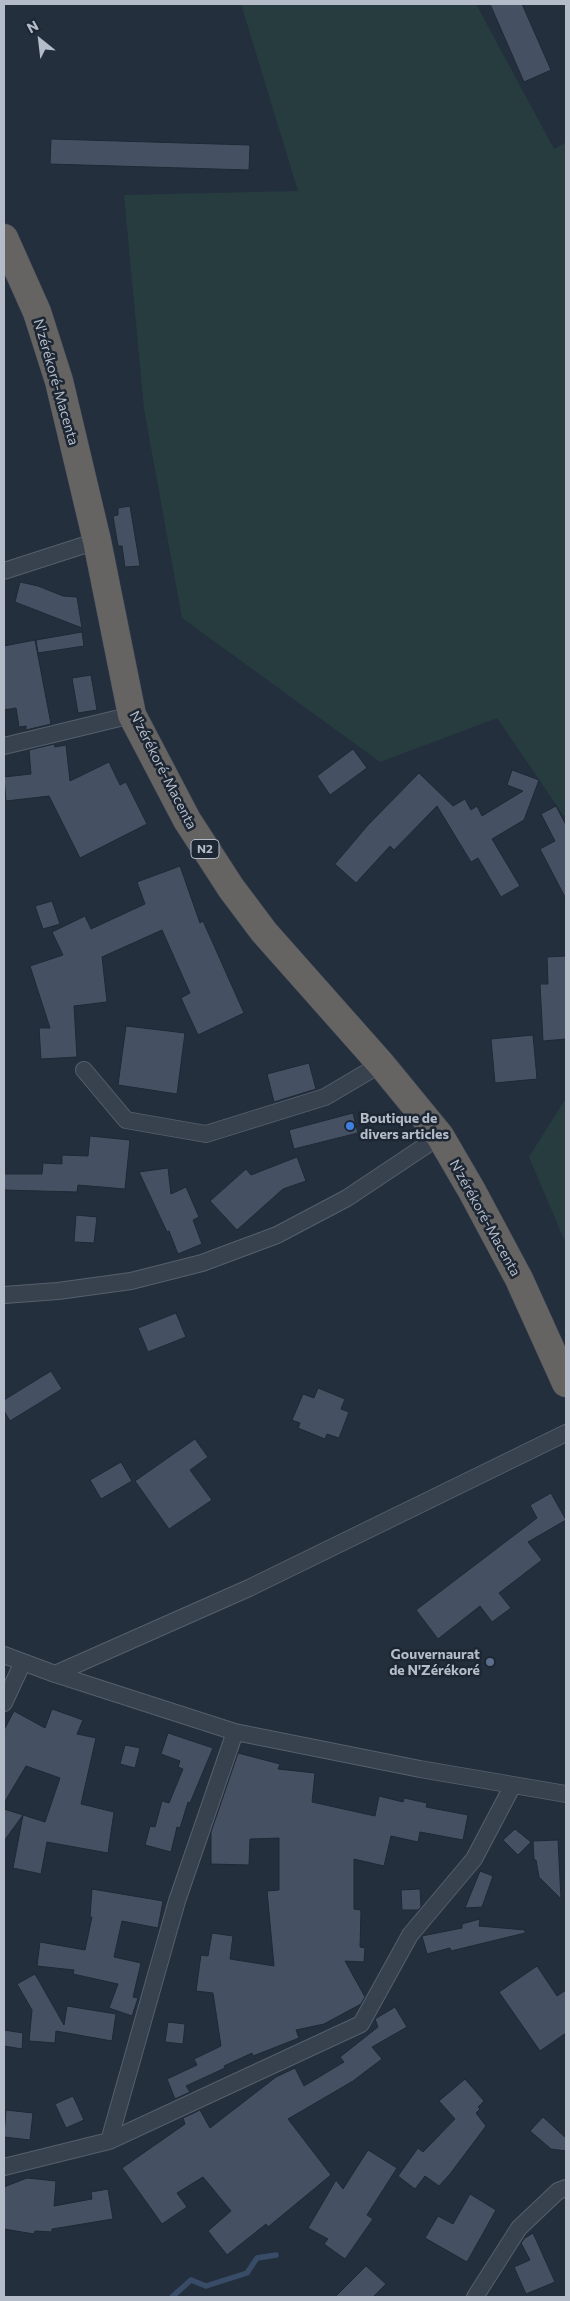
<!DOCTYPE html>
<meta charset="utf-8">
<style>
body{margin:0}
#map{position:relative;width:570px;height:2301px;overflow:hidden;background:#242f3e;font-family:Commissioner,sans-serif}
canvas{display:block}
.frame{position:absolute;inset:0;border:5px solid #b4bcc9;pointer-events:none}
.north{position:absolute;left:15px;top:15px;width:50px;height:50px;-webkit-text-stroke:4px #1d2633;paint-order:stroke;rotate:331deg;font-size:14px;font-weight:700;line-height:20px;text-align:center;color:#b4bcc9}
.north::after{content:'';display:block;margin:auto;width:18px;height:22px;background:#b4bcc9;clip-path:polygon(50% 0,100% 100%,50% 72%,0 100%)}
</style>
<div id="map">
<canvas width="570" height="2301"></canvas>
<div class="frame"></div>
<div class="north">N</div>
</div>
<script>
const c = document.querySelector('canvas').getContext('2d');
c.lineJoin = 'round';
function fill(path, color) {
  c.fillStyle = color;
  c.fill(path, 'evenodd');
}
function poly(rows) {
  const path = new Path2D();
  for (const r of rows) {
    path.moveTo(r[0], r[1]);
    for (let i = 2; i < r.length; i += 2) path.lineTo(r[i], r[i + 1]);
  }
  return path;
}
function strokePath(path, color, width, dash) {
  c.strokeStyle = color;
  c.lineWidth = width;
  c.lineCap = dash ? 'butt' : 'round';
  c.setLineDash(dash || []);
  c.stroke(path);
}
function write(font, color, halo, rows, align = 'center') {
  c.font = font + ' Commissioner,sans-serif';
  c.lineWidth = 5;
  c.setLineDash([]);
  c.textBaseline = 'middle';
  c.strokeStyle = halo;
  c.fillStyle = color;
  for (const [text, x, y, turn = 0] of rows) {
    c.save();
    c.translate(x, y);
    c.rotate((+turn || 0) * Math.PI / 180);
    c.textAlign = isNaN(turn) ? turn : align;
    if (halo) c.strokeText(text, 0, 0);
    c.fillText(text, 0, 0);
    c.restore();
  }
}
fill(poly([
 [241,4,476,4,554,149,566,142,566,819,497,718,380,762,182,618,144,409,124,195,298,191],
 [566,1098,566,1244,529,1157]
]), '#263c3f');
strokePath(poly([
 [172,2297,191,2280,206,2286,247,2273,257,2258,276,2255]
]), '#394c67', 5.5);
const building = poly([
 [490,4,522,4,551,70,524,82,490,4],
 [51,139,250,145,249,170,50,164,51,139],
 [130,506,140,566,125,567,122,546,118,546,113,516,118,515,118,508,130,506],
 [20,582,38,586,63,596,77,597,82,628,15,602,20,582],
 [82,632,84,646,38,653,36,640,82,632],
 [35,640,51,724,26,730,26,726,19,727,16,708,4,710,4,646,35,640],
 [91,675,97,710,78,713,72,678,91,675],
 [54,744,55,747,66,745,70,781,109,762,120,785,126,782,147,824,80,858,49,796,6,801,4,777,31,774,29,750,54,744],
 [353,749,367,768,330,795,317,776,353,749],
 [512,770,539,780,524,820,492,839,520,886,501,897,478,858,471,862,437,806,394,850,390,846,356,883,335,864,368,825,419,773,453,806,465,799,471,810,477,806,482,816,523,791,507,785,512,770],
 [556,806,566,825,566,899,540,849,555,841,541,814,556,806],
 [180,866,200,923,203,921,244,1013,198,1035,181,998,190,993,162,930,102,957,107,1002,74,1006,77,1057,41,1059,39,1028,50,1028,30,966,63,955,52,932,85,916,91,929,145,904,137,882,180,866],
 [52,901,60,924,43,929,35,906,52,901],
 [566,956,566,1039,543,1041,540,984,548,984,547,957,566,956],
 [126,1026,185,1033,177,1094,118,1085,126,1026],
 [533,1035,537,1079,495,1083,491,1039,533,1035],
 [309,1063,316,1089,274,1102,267,1074,309,1063],
 [353,1113,358,1133,294,1149,289,1130,353,1113],
 [90,1136,130,1140,125,1189,78,1185,77,1192,4,1190,4,1174,42,1174,43,1163,62,1164,62,1155,88,1156,90,1136],
 [297,1157,306,1181,283,1189,237,1230,210,1201,246,1169,251,1175,297,1157],
 [168,1168,171,1194,186,1187,199,1217,193,1220,202,1244,178,1254,169,1231,167,1232,139,1172,168,1168],
 [76,1215,97,1217,94,1243,74,1242,76,1215],
 [176,1313,186,1337,148,1352,138,1328,176,1313],
 [51,1371,62,1389,10,1421,4,1411,4,1400,51,1371],
 [318,1388,345,1399,341,1409,349,1412,339,1438,327,1434,325,1439,298,1428,300,1423,292,1420,303,1394,314,1398,318,1388],
 [195,1439,208,1457,190,1470,212,1500,169,1529,135,1481,195,1439],
 [121,1462,132,1481,101,1499,90,1480,121,1462],
 [551,1493,566,1520,528,1542,542,1560,499,1593,511,1608,492,1622,480,1606,438,1639,416,1610,537,1518,530,1505,551,1493],
 [52,1709,83,1720,77,1734,96,1738,81,1804,114,1812,108,1853,47,1842,41,1874,13,1868,23,1815,45,1822,60,1778,26,1766,4,1803,4,1730,14,1711,45,1728,52,1709],
 [168,1733,213,1748,190,1803,188,1802,180,1828,177,1827,171,1852,145,1845,150,1826,155,1827,162,1801,169,1803,183,1769,178,1767,180,1761,161,1754,168,1733],
 [125,1745,140,1748,135,1768,120,1764,125,1745],
 [238,1753,280,1764,278,1769,315,1773,312,1802,375,1816,379,1796,403,1802,404,1798,427,1803,426,1807,468,1815,463,1840,420,1832,418,1842,391,1836,384,1866,354,1859,354,1909,361,1910,360,1947,365,1948,364,1962,345,1961,365,1997,361,2004,324,2024,296,2030,299,2038,253,2056,252,2053,224,2066,225,2068,186,2086,190,2092,175,2099,167,2079,197,2065,194,2059,221,2046,213,1993,196,1991,201,1955,208,1956,212,1933,233,1936,230,1959,274,1966,267,1891,279,1890,279,1838,250,1839,249,1865,211,1864,211,1832,238,1753],
 [4,1809,23,1815,4,1841,4,1809],
 [515,1829,531,1842,518,1855,503,1840,515,1829],
 [558,1840,561,1899,539,1877,536,1860,534,1860,533,1841,558,1840],
 [480,1871,493,1876,482,1907,465,1908,480,1871],
 [92,1889,163,1901,158,1928,122,1921,114,1957,141,1963,133,1997,138,1998,132,2016,109,2008,118,1984,73,1974,74,1970,37,1966,40,1942,85,1950,92,1917,90,1917,92,1889],
 [420,1889,421,1907,418,1910,402,1910,401,1890,420,1889],
 [480,1919,479,1926,525,1930,525,1933,451,1951,450,1948,427,1954,422,1936,462,1928,462,1924,480,1919],
 [537,1966,557,1996,566,1990,566,2033,540,2051,499,1992,537,1966],
 [35,1974,64,2025,67,2006,116,2014,112,2041,56,2031,55,2043,29,2041,32,2010,17,1984,35,1974],
 [395,2007,407,2027,372,2047,382,2059,353,2081,288,2119,331,2175,268,2227,266,2224,227,2255,208,2231,231,2211,203,2177,177,2193,187,2207,162,2224,122,2168,185,2124,183,2118,200,2110,210,2128,276,2077,295,2068,304,2086,344,2062,340,2057,378,2027,375,2019,395,2007],
 [168,2022,185,2024,183,2044,165,2042,168,2022],
 [4,2030,23,2033,22,2049,4,2046,4,2030],
 [465,2079,484,2101,478,2107,480,2109,476,2113,486,2126,450,2174,439,2186,425,2176,415,2189,398,2176,418,2148,423,2152,455,2119,439,2101,465,2079],
 [73,2096,84,2120,66,2128,55,2104,73,2096],
 [6,2110,33,2113,30,2140,4,2137,6,2110],
 [543,2117,566,2138,566,2151,551,2149,530,2131,543,2117],
 [368,2150,397,2168,367,2215,373,2219,345,2259,324,2244,328,2239,308,2228,336,2180,343,2189,368,2150],
 [27,2178,56,2181,54,2206,92,2199,91,2192,108,2189,113,2219,52,2229,52,2232,35,2231,34,2234,4,2229,4,2187,27,2178],
 [470,2194,496,2210,467,2262,425,2238,438,2216,453,2224,470,2194],
 [533,2233,555,2282,526,2294,514,2267,530,2260,521,2243,525,2238,533,2233],
 [366,2266,386,2284,373,2297,335,2297,366,2266]
]);
fill(building, '#455162');
strokePath(building, '#1f2835', 1);
const minor = poly([
 [4,571,97,541],
 [4,746,132,715],
 [84,1070,126,1120,206,1134,325,1097,381,1064],
 [4,1295,58,1291,131,1281,202,1263,277,1235,347,1198,440,1136],
 [4,1655,55,1674,235,1732,420,1769,566,1794],
 [55,1674,249,1588,566,1433],
 [4,1703,23,1662],
 [109,2141,177,1901,235,1732],
 [4,2167,109,2141,361,2024,410,1935,474,1859,513,1785],
 [475,2297,519,2228,558,2191,566,2188]
]);
const trunk = poly([
 [4,238,37,312,59,381,97,541,132,715,187,820,231,888,264,932,381,1064,440,1136,472,1191,519,1279,566,1383]
]);
strokePath(minor, '#565f6c', 18);
strokePath(trunk, '#434c59', 29);
strokePath(minor, '#38414e', 16);
strokePath(trunk, '#656462', 28);
for (const [x, y, r, color] of [
 [350,1126,5,"#3f7fe0"],
 [490,1662,5,"#5c6f8a"]
]) {
  const dot = new Path2D();
  dot.arc(x, y, r, 0, 2 * Math.PI);
  c.fillStyle = color;
  c.fill(dot);
  strokePath(dot, '#1d2633', 2);
}
for (const [x, y, w] of [
 [205,849,28]
]) {
  const box = new Path2D();
  box.roundRect(x - w / 2, y - 9.5, w, 19, 4);
  c.fillStyle = '#1d2633';
  c.fill(box);
  strokePath(box, '#b4bcc9', 1);
}
write('bold 12px', '#b4bcc9', null, [
 ["N2",205,849]
]);
write('14px', '#b4bcc9', '#1d2633', [
 ["N'zérékoré-Macenta",56,382,74],
 ["N'zérékoré-Macenta",163,770,63],
 ["N'zérékoré-Macenta",485,1218,61]
]);
write('bold 14px', '#b4bcc9', '#1d2633', [
 ["Boutique de",360,1118],
 ["divers articles",360,1134],
 ["Gouvernaurat",480,1654,"right"],
 ["de N'Zérékoré",480,1670,"right"]
], 'left');
</script>
